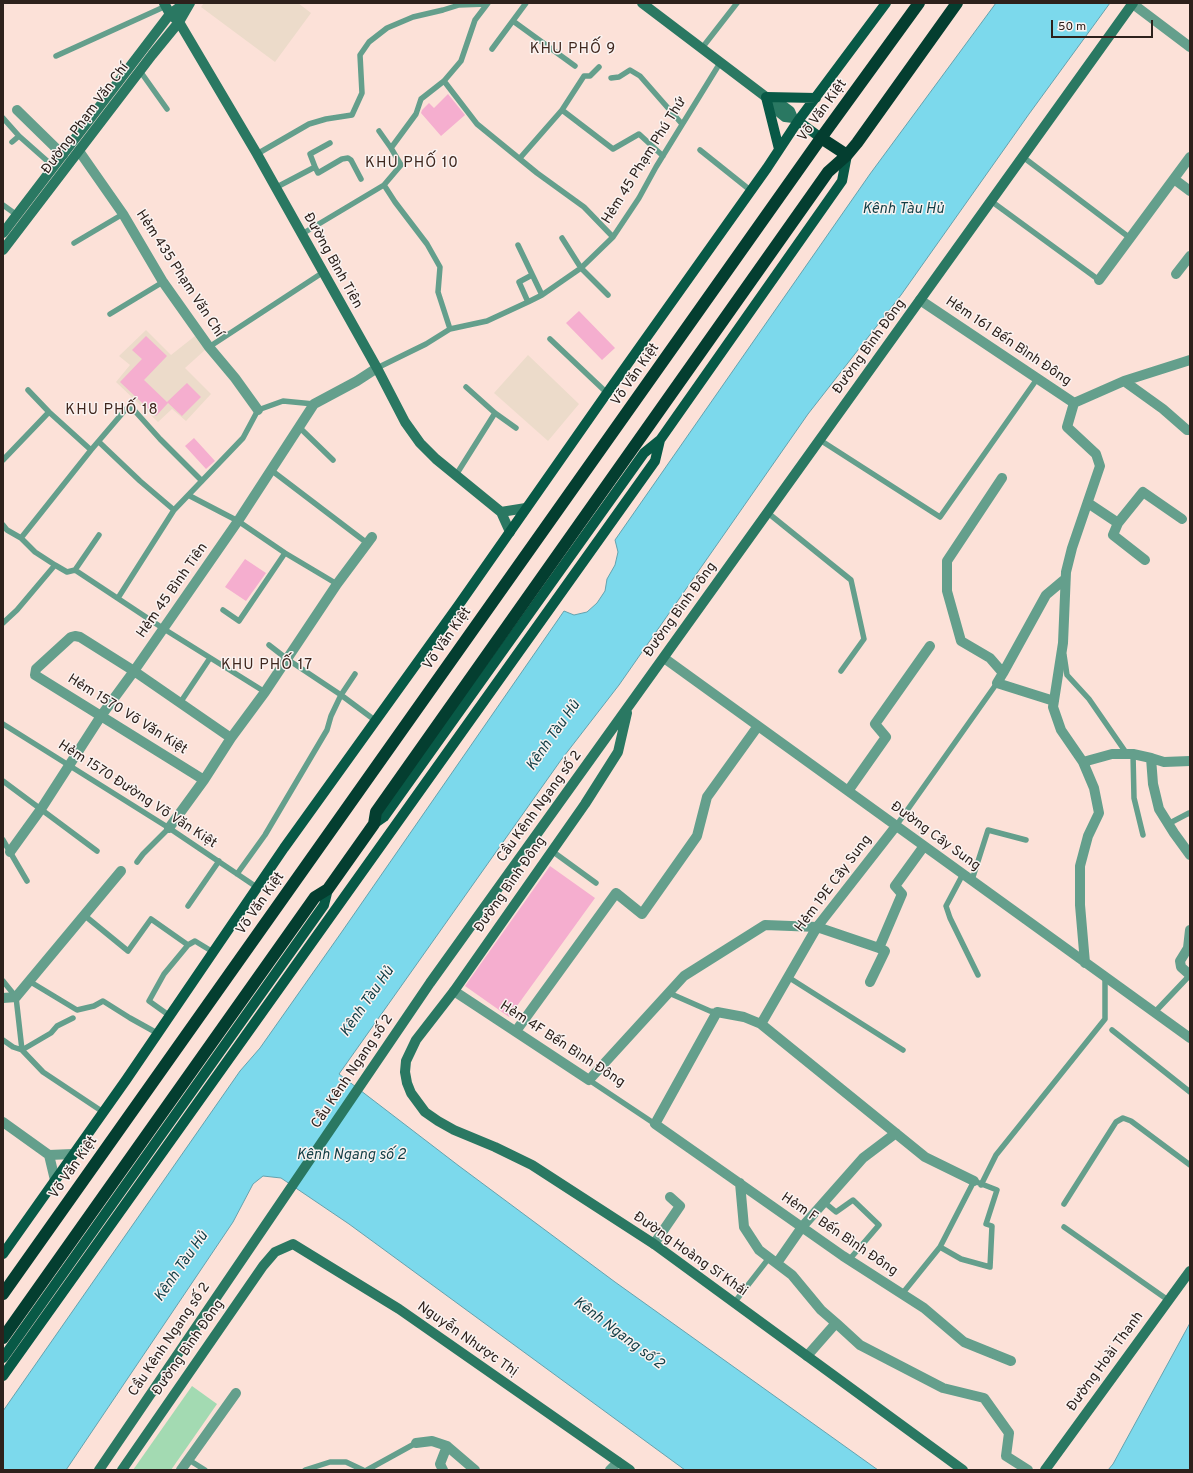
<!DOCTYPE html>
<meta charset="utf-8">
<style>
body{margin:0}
#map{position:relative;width:1193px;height:1473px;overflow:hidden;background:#fce1d8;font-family:Overpass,sans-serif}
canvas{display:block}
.frame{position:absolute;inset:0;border:4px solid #2d211c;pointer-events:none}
.scale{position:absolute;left:1051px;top:20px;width:102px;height:18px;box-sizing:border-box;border:2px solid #2d211c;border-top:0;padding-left:5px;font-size:12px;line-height:14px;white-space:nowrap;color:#2d211c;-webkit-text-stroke:3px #faf3f1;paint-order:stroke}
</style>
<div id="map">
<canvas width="1193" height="1473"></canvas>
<div class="frame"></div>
<div class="scale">50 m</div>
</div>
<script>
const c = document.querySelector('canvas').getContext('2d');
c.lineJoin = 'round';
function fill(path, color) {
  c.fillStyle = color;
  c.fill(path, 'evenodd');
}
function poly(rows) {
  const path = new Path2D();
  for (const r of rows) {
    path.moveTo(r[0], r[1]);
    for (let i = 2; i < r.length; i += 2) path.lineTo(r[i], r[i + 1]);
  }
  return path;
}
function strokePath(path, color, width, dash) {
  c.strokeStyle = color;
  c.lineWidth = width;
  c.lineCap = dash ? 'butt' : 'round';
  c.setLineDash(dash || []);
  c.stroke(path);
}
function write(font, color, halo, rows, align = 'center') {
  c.font = font + ' Overpass,sans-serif';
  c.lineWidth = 3;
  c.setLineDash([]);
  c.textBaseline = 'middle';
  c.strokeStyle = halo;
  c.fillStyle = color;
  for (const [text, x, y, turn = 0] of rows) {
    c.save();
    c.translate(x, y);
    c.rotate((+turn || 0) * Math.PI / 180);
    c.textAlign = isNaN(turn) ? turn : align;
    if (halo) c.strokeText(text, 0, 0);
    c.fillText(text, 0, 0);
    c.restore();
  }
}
fill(poly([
 [204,3,298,3,311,13,275,62,201,7],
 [146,330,171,355,195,336,205,350,185,368,211,394,186,421,172,409,158,422,116,382,130,365,119,356],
 [528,355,579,404,548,441,494,393]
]), '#ecdbca');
fill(poly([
 [192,1386,217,1404,171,1470,133,1470]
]), '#a3dab2');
const water = poly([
 [996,3,1110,3,1029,114,901,295,808,414,619,685,561,760,339,1074,459,1166,615,1282,878,1470,685,1470,349,1224,281,1178,263,1176,253,1184,233,1222,66,1470,3,1470,3,1411,240,1071,260,1048,341,933,564,611,574,615,587,612,597,603,605,591,607,579,615,565,618,552,615,540,870,174,996,3],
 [1190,1323,1190,1470,1108,1470,1113,1464,1190,1323]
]);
fill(water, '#7cd9ec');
strokePath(water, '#64a2ae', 1);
fill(poly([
 [448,94,465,115,441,136,421,113,422,110,429,103,434,108],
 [579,311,615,348,602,360,566,323],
 [146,336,167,356,144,380,168,403,156,416,120,382,142,359,132,350],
 [187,383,201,397,182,416,167,402],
 [194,438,215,461,206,469,185,446],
 [245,559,266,573,246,601,225,587],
 [550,866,595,898,509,1017,465,986]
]), '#f5aecf');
strokePath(poly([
 [513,21,575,66],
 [702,48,737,3],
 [492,49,526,3],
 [56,56,166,6],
 [140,71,167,109],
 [611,78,619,77,630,70,640,76,682,124],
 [444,81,477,124,537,173,584,207,613,237],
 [562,110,613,149,639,134,663,156],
 [3,118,19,136,54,167],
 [12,142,19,136],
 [391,148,416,114,421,99,444,81,461,61,475,20,488,3],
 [700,150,750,190],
 [257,154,309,124,326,119,352,115,362,93,360,55,369,42,387,28,413,17,443,10,459,5,487,4],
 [1023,157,1130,238],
 [520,158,562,110,584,76,590,76,599,67],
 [315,167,310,154,330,143],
 [384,185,395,202,427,244,440,267,438,292,450,329],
 [275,188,315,167,318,173,342,159,348,158,351,160,361,179],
 [991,201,1099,280],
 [3,205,17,215],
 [302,234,384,185,401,165,391,148,379,131],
 [562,238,581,268,608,295],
 [74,243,123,214],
 [518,245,542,295],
 [528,302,519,282,532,275],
 [110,314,163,282],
 [550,339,607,393],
 [209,347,322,273],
 [377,368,426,344,450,329,487,321,528,302,542,295,581,268,613,237,639,198,656,167,720,63],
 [466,387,495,413,516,428],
 [28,390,49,412,91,450],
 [299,427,333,460],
 [820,440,940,517,1037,379],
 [99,442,140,481,174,510],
 [3,460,49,412],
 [271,470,367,543],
 [456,475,495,413],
 [190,496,238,521,285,553,337,584],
 [768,513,851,580,864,639,841,671],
 [3,525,7,530,21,538,35,552,55,565,67,572,75,570,164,629,265,692],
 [21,538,91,450,126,409,130,409,134,410,160,439,202,481],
 [75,570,99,535],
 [118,598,174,510,243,438,258,410,283,401,314,404],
 [223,610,239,621,285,553],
 [3,623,17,610,55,565],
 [269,645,287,659,341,695,376,721],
 [1064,655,1067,675,1089,699,1127,754],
 [180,703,210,658],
 [3,724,169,828,258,888],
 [1133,754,1134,798,1143,835],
 [3,781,97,851],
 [1168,824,1189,813,1190,814],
 [896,826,997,683],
 [3,840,27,881],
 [552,851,596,883],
 [137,862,143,854,169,828],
 [237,874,265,835,327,730,331,716,341,695,355,674],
 [963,874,946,906,950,918,978,975],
 [972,880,988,830,1026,840],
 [188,906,219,861],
 [84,915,128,951,151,919,188,945,195,941,213,952],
 [788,977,903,1050],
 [3,981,16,997,22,1050,43,1072,103,1112],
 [29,981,77,1010,94,1006,103,1001,130,1018,157,1033],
 [669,993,710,1011,717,1012],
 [1154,1013,1190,975],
 [170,1016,149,1001,164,974,188,945],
 [1112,1030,1190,1092],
 [3,1040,13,1047,22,1050,51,1033,57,1026,73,1018],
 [589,1080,655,1124],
 [981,1185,996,1155,1105,1019,1105,977],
 [824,1202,836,1212,853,1200,879,1225,849,1260],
 [1064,1204,1116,1122,1123,1118,1131,1121,1190,1165],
 [1064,1227,1168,1300],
 [902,1294,940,1247,974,1181,997,1190,986,1224,992,1226,990,1267,961,1259,940,1247],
 [734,1303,769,1258],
 [189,1460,205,1470],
 [305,1470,330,1462,346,1462,363,1470],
 [367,1470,416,1443]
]), '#649f8c', 5.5);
strokePath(poly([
 [1133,4,1190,47],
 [17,110,63,155],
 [79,151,123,214,163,282,209,347,235,378,258,410],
 [1174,179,1190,191],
 [1176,274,1190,256],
 [1099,280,1190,157],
 [920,300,1074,403,1124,381],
 [1190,360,1124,381,1163,409,1187,430,1190,430],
 [1074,403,1067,427,1096,454,1100,466,1072,548,1066,572,1063,643,1053,707,1061,730,1083,762],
 [1002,478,947,561,947,591,961,641,990,658,1003,673,997,683,1054,701],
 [1088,503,1118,523],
 [1145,560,1113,535,1118,523,1143,492,1182,519],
 [664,658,1190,1038],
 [1003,673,1046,595,1065,579],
 [1151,758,1164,762,1190,761],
 [204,780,35,675,36,669,71,637,75,636,80,637,134,671,231,738],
 [848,791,886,737,875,724,930,646],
 [169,828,204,780,231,738,265,692,337,584,372,537],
 [10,852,41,809,101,716,134,671,238,521,314,404,357,381,377,368],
 [1190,930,1188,948,1180,961,1181,967,1190,975],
 [1085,963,1080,905,1080,866,1088,836,1099,813,1094,788,1083,762,1112,754,1133,754,1151,758,1153,784,1159,809,1174,833,1190,855],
 [870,982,885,951,879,948,902,894,895,886,924,846],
 [454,991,589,1080,684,976,765,925,817,927,879,948],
 [3,998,16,997,121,871],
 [761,1024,817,927,896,826],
 [516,1031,616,893,642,914,697,836,707,797,758,726],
 [3,1122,49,1155,73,1154],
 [49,1155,55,1180],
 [974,1181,925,1157,761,1024,744,1017,717,1012,655,1124,843,1256,924,1308,964,1342,1011,1361],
 [740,1183,744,1227,759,1250,792,1275,821,1310,836,1323,807,1356],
 [654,1244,680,1206,670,1197],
 [777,1263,802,1227,863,1158,896,1133],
 [836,1323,860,1345,943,1388,984,1398,1009,1433,1006,1456,1028,1470],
 [416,1443,432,1441,447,1446,475,1470],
 [181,1470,236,1393],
 [443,1470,440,1464,447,1446],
 [610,1470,618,1462]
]), '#649f8c', 10);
strokePath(poly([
 [164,3,170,14,179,22,257,154,377,368,405,422,420,443,436,459,501,512,510,532],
 [642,3,766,97,774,99,790,111,793,118,798,121],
 [767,98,769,104,785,117,793,118],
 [3,233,170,14,185,3],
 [3,250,152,55,179,22,190,3],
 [501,512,526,508],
 [627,713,618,752,585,804,454,991,416,1040,406,1061,405,1072,407,1083,411,1093,425,1112,438,1121,454,1130,495,1147,532,1165,654,1244,963,1470],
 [99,1470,430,983,1133,3],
 [122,1470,263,1266,275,1252,293,1244,399,1309,630,1470],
 [1045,1470,1190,1271]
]), '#2a7862', 10);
strokePath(poly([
 [798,121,821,138],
 [779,149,766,97,816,98],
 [374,824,384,817,644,453,660,440,842,181,847,155],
 [3,1254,126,1080,284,848,458,606,607,393,767,168,798,121,886,3],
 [3,1358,324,905,328,889],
 [3,1376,655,461,660,440]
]), '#085946', 10);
strokePath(poly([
 [821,138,847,155],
 [3,1294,821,138,919,3],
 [3,1338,315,897,328,889,374,824,376,812,828,172,847,155,857,143,957,3]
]), '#043e30', 12);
write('14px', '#2d211c', '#faf3f1', [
 ["Võ Văn Kiệt",823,111,-54],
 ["Đường Phạm Văn Chí",86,119,-53],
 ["Hẻm 45 Phạm Phú Thứ",645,161,-58],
 ["Đường Bình Tiên",332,261,61],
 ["Hẻm 435 Phạm Văn Chí",179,274,57],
 ["Hẻm 161 Bến Bình Đông",1008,342,34],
 ["Đường Bình Đông",870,347,-54],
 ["Võ Văn Kiệt",636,375,-55],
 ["Hẻm 45 Bình Tiên",173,591,-55],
 ["Đường Bình Đông",681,610,-54],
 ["Võ Văn Kiệt",448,639,-55],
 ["Hẻm 1570 Võ Văn Kiệt",127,715,32],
 ["Hẻm 1570 Đường Võ Văn Kiệt",137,795,33],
 ["Cầu Kênh Ngang số 2",540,807,-54],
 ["Đường Cây Sung",935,837,36],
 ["Hẻm 19E Cây Sung",834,884,-53],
 ["Đường Bình Đông",511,885,-55],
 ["Võ Văn Kiệt",261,904,-55],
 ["Hẻm 4F Bến Bình Đông",562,1045,33],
 ["Cầu Kênh Ngang số 2",353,1072,-56],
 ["Võ Văn Kiệt",74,1168,-55],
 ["Hẻm F Bến Bình Đông",839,1235,34],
 ["Đường Hoàng Sĩ Khải",690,1255,35],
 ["Cầu Kênh Ngang số 2",170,1340,-56],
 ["Nguyễn Nhược Thị",467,1340,35],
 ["Đường Bình Đông",189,1348,-55],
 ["Đường Hoài Thanh",1106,1362,-54]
]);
c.letterSpacing = '1px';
write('15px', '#3f271e', '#faf3f1', [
 ["KHU PHỐ 9",573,50],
 ["KHU PHỐ 10",412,164],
 ["KHU PHỐ 18",112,411],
 ["KHU PHỐ 17",267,666]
]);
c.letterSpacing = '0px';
write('italic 15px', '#123e46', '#faf3f1', [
 ["Kênh Tàu Hủ",903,210],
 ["Kênh Tàu Hủ",554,736,-55],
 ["Kênh Tàu Hủ",368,1002,-55],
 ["Kênh Ngang số 2",351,1156],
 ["Kênh Tàu Hủ",182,1267,-55],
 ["Kênh Ngang số 2",618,1334,37]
]);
</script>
